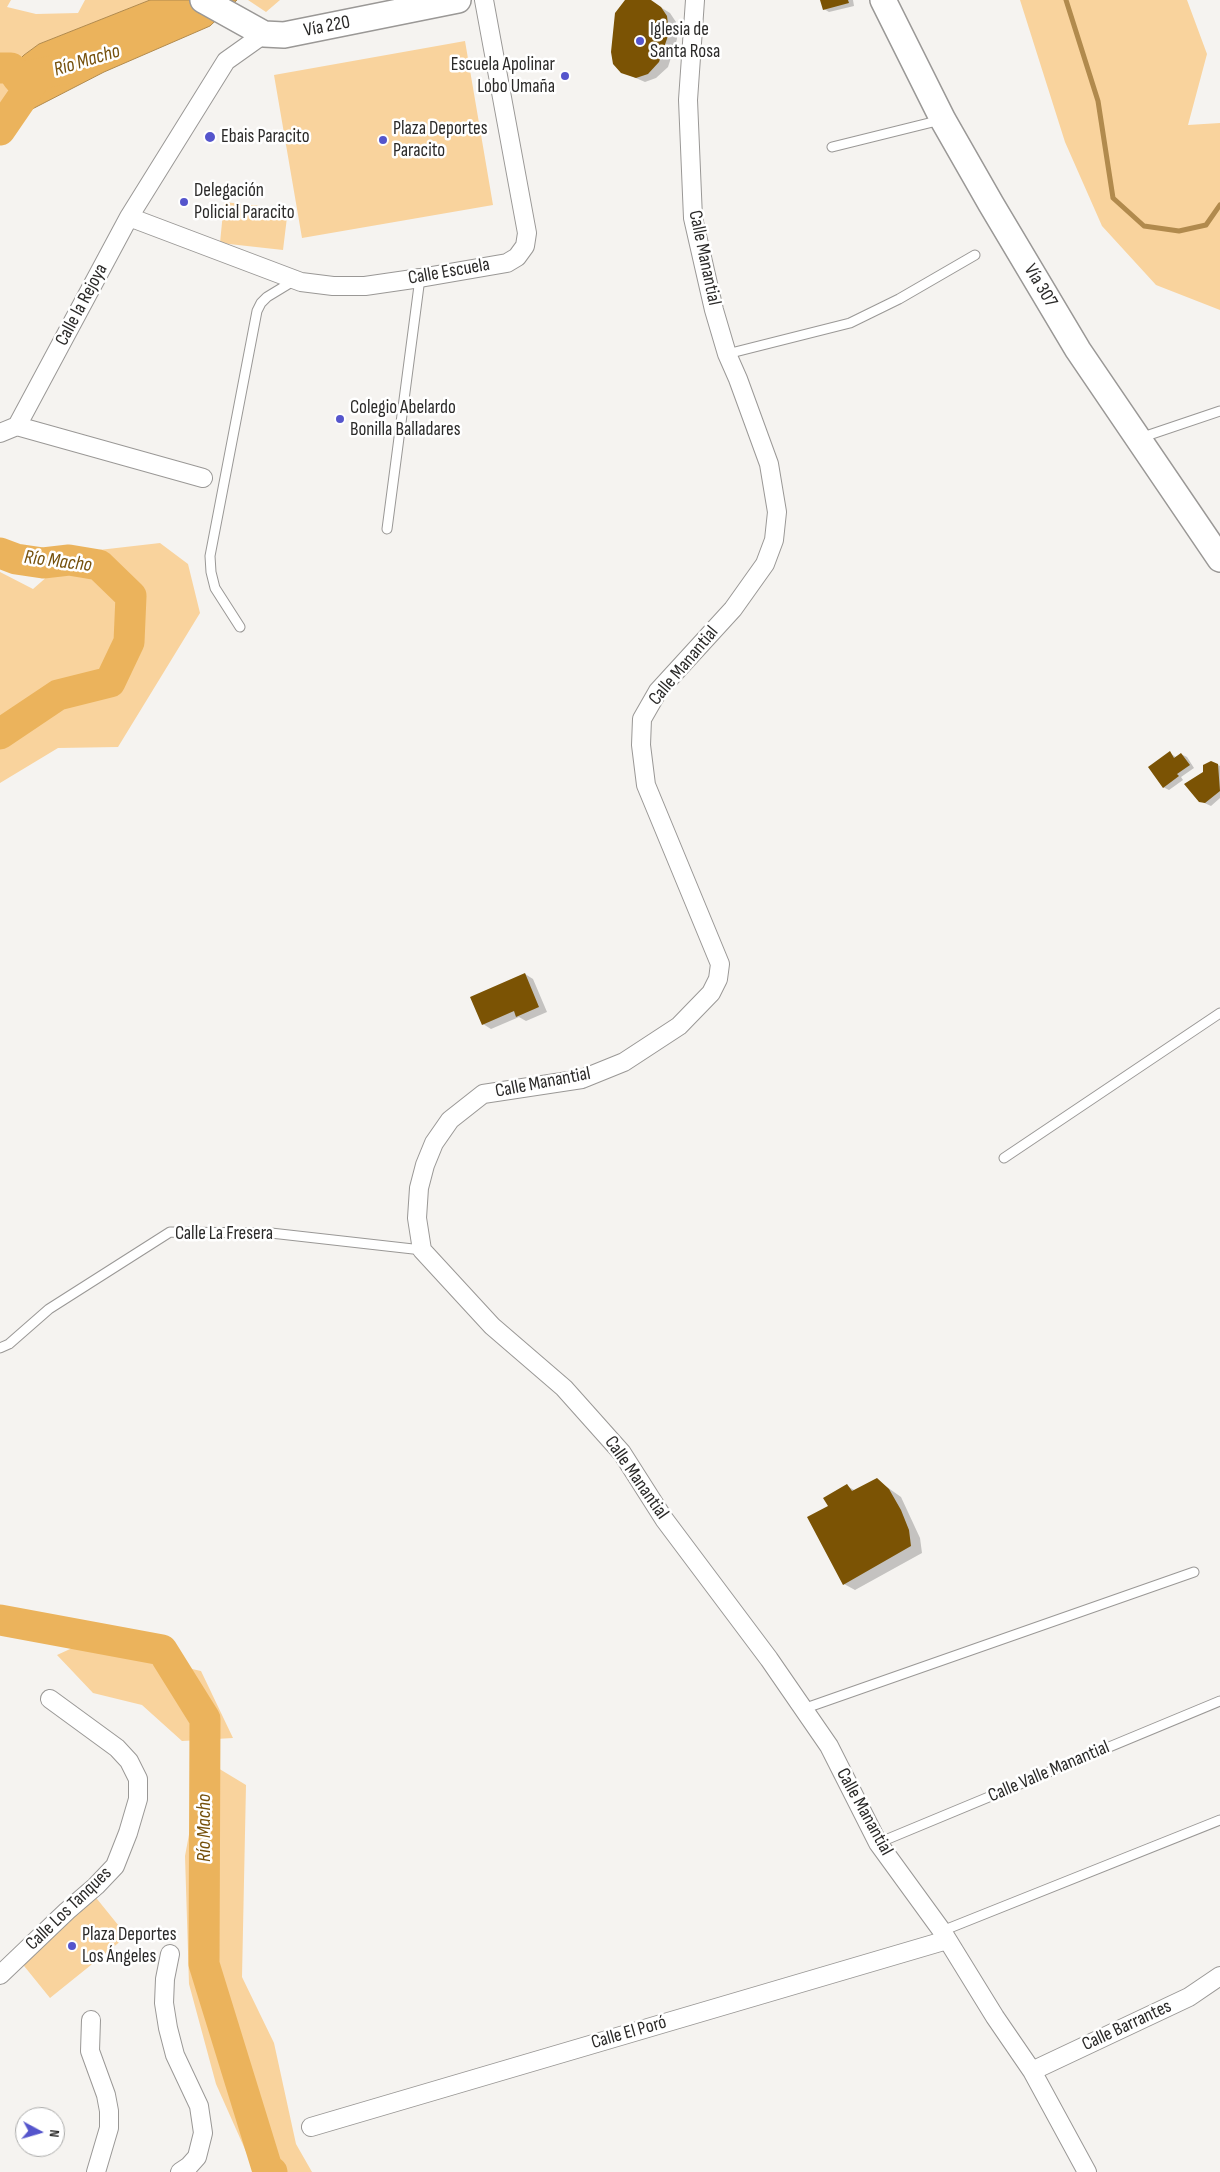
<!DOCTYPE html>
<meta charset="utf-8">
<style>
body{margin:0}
#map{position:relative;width:1220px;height:2172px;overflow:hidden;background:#f5f3f0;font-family:"Sofia Sans Condensed",sans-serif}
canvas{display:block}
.north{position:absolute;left:15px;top:2107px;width:50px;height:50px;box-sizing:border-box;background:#fff;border:1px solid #aaaaa9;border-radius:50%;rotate:96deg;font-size:14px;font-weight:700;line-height:20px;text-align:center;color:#2b2a29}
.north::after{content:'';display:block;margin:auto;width:18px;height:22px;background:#55c;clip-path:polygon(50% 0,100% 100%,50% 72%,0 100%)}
</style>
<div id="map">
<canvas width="1220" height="2172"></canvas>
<div class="north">N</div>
</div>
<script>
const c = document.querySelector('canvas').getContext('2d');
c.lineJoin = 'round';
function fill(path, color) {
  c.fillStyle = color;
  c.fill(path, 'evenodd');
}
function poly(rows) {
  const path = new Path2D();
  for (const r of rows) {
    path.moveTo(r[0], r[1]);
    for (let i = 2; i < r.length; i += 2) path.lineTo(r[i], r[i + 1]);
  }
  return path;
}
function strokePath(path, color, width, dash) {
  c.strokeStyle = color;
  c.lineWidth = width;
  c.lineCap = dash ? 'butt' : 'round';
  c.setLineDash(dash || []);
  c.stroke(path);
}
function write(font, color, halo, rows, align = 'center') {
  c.font = font + ' "Sofia Sans Condensed",sans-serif';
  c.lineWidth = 5;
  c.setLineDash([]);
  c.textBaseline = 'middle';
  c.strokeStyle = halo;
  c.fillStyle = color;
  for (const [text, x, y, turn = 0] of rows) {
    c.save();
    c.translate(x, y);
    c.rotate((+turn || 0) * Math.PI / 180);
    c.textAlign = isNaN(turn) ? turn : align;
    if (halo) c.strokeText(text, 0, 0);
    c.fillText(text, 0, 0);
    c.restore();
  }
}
fill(poly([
 [0,0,11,0,7,7,36,14,78,13,85,0,150,0,39,44,24,55,18,78,34,78,6,120,0,126],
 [248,0,280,0,266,12],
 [1020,0,1187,0,1207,54,1188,125,1220,123,1220,310,1156,285,1102,226,1065,142],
 [465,41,493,205,302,238,274,75],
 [224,202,288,209,283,250,220,243],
 [160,543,188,564,200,613,118,747,58,748,0,783,0,572,33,589,65,561,99,550],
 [81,1644,201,1671,233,1738,182,1741,142,1705,93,1693,57,1655],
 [203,1759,246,1785,242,1977,274,2043,296,2144,312,2172,256,2172,252,2165,216,2084,189,1984,185,1856],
 [93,1894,127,1936,50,1998,16,1956]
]), '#f9d39d');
const water = poly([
 [150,0,237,0,210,26,104,72,7,122,37,76,18,78,11,68,24,55,39,44,150,0]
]);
fill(water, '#ebb35c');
strokePath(water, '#b18a4d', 1);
fill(poly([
 [631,0,649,0,670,13,676,22,677,39,668,67,656,78,645,82,622,72],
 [821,0,853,0,854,6,829,12,824,9],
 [1170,753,1177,758,1181,754,1187,757,1194,768,1181,777,1183,780,1169,790,1163,787],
 [1211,762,1220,766,1220,798,1211,806,1200,801,1205,772],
 [525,974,533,979,547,1012,526,1021,519,1017,491,1029,483,1024],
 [877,1480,901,1497,920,1538,922,1553,855,1590,844,1584,830,1506,847,1486,856,1491]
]), '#0003');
strokePath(poly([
 [1066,0,1098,101,1113,198,1144,226,1179,231,1206,225,1220,205]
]), '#b18a4d', 5);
strokePath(poly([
 [0,68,11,68,18,78,78,66],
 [0,130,37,76],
 [0,553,16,559,43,563,69,560,99,565,131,596,129,642,110,682,58,695,0,734],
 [0,1620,162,1650,205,1719,204,1964,267,2168,272,2172]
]), '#ebb35c', 31);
fill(poly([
 [625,0,651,0,661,7,667,16,669,33,659,62,648,74,636,78,621,73,613,64,611,52,615,13],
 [820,0,848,0,849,3,823,10],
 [1170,751,1174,758,1181,753,1190,765,1177,774,1179,776,1163,788,1148,767],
 [1211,761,1218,764,1220,791,1205,803,1199,802,1184,784,1203,772,1203,765],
 [525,973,539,1007,516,1017,514,1011,482,1025,470,997],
 [877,1478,889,1489,901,1510,909,1530,911,1546,843,1585,807,1517,828,1506,823,1498,847,1484,852,1491]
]), '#7b5304');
const lane = poly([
 [832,147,941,120],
 [727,354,850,323,899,299,975,255],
 [1140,438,1220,411],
 [387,529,420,278],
 [240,627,215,588,211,572,210,556,257,311,261,303,267,297,295,280],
 [1004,1158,1220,1013],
 [0,1348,9,1344,49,1309,170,1232,271,1233,422,1250],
 [803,1709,1194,1572],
 [878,1843,1220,1701],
 [942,1931,1220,1820]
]);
const street = poly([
 [695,0,688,100,693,218,714,310,727,354,738,379,769,464,777,512,774,540,765,564,733,609,658,691,642,719,641,745,646,785,720,964,718,979,711,993,679,1026,624,1062,582,1079,483,1094,450,1120,434,1143,425,1165,419,1188,417,1218,422,1250,492,1326,564,1388,622,1453,664,1519,769,1659,829,1746,878,1843,942,1931,995,2017,1032,2071,1087,2172],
 [129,217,301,282,333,286,365,286,420,278,507,263,517,257,525,246,527,233,484,0],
 [17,426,129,217,226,61,264,34],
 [17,426,203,478],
 [0,433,17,426],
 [170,1954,165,1979,164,2003,168,2028,175,2055,199,2106,203,2133,197,2157,189,2166,180,2172],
 [0,1975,67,1911,96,1886,115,1866,128,1833,138,1799,138,1779,129,1761,117,1748,50,1699],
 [91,2020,90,2051,106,2095,109,2111,109,2128,96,2172],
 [1032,2071,1189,1997,1220,1976],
 [311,2127,947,1940]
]);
const secondary = poly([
 [203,0,264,34,284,35,458,0],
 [883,0,943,120,991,204,1078,350,1220,559]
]);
strokePath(lane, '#9a9896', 11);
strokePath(street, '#9a9896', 20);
strokePath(secondary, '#9a9896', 28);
strokePath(lane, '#fff', 9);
strokePath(street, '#fff', 18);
strokePath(secondary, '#fff', 25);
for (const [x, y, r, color] of [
 [640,41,5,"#55c"],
 [565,76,5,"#55c"],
 [210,137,6,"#55c"],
 [383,140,5,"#55c"],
 [184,202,5,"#55c"],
 [340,419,5,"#55c"],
 [72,1946,5,"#55c"]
]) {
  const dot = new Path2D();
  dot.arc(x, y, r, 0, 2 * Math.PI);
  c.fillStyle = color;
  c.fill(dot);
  strokePath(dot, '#fff', 2);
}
write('19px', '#2b2a29', '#fff', [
 ["Vía 220",327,27,-11],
 ["Calle Manantial",704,258,78],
 ["Calle Escuela",449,272,-10],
 ["Vía 307",1040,286,59],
 ["Calle la Rejoya",82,305,-62],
 ["Calle Manantial",684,666,-50],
 ["Calle Manantial",543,1083,-11],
 ["Calle La Fresera",224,1234],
 ["Calle Manantial",636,1478,55],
 ["Calle Valle Manantial",1049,1772,-23],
 ["Calle Manantial",864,1812,61],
 ["Calle Los Tanques",69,1909,-44],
 ["Calle Barrantes",1127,2026,-25],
 ["Calle El Poró",629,2033,-16]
]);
write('19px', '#2b2a29', '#fff', [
 ["Iglesia de",650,30],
 ["Santa Rosa",650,52],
 ["Escuela Apolinar",555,65,"right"],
 ["Lobo Umaña",555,87,"right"],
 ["Plaza Deportes",393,129],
 ["Paracito",393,151],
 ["Ebais Paracito",221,137],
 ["Delegación",194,191],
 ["Policial Paracito",194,213],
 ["Colegio Abelardo",350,408],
 ["Bonilla Balladares",350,430],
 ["Plaza Deportes",82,1935],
 ["Los Ángeles",82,1957]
], 'left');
write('italic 20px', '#75500b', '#fff', [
 ["Río Macho",87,61,-17],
 ["Río Macho",58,562,7],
 ["Río Macho",205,1828,-90]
]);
</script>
